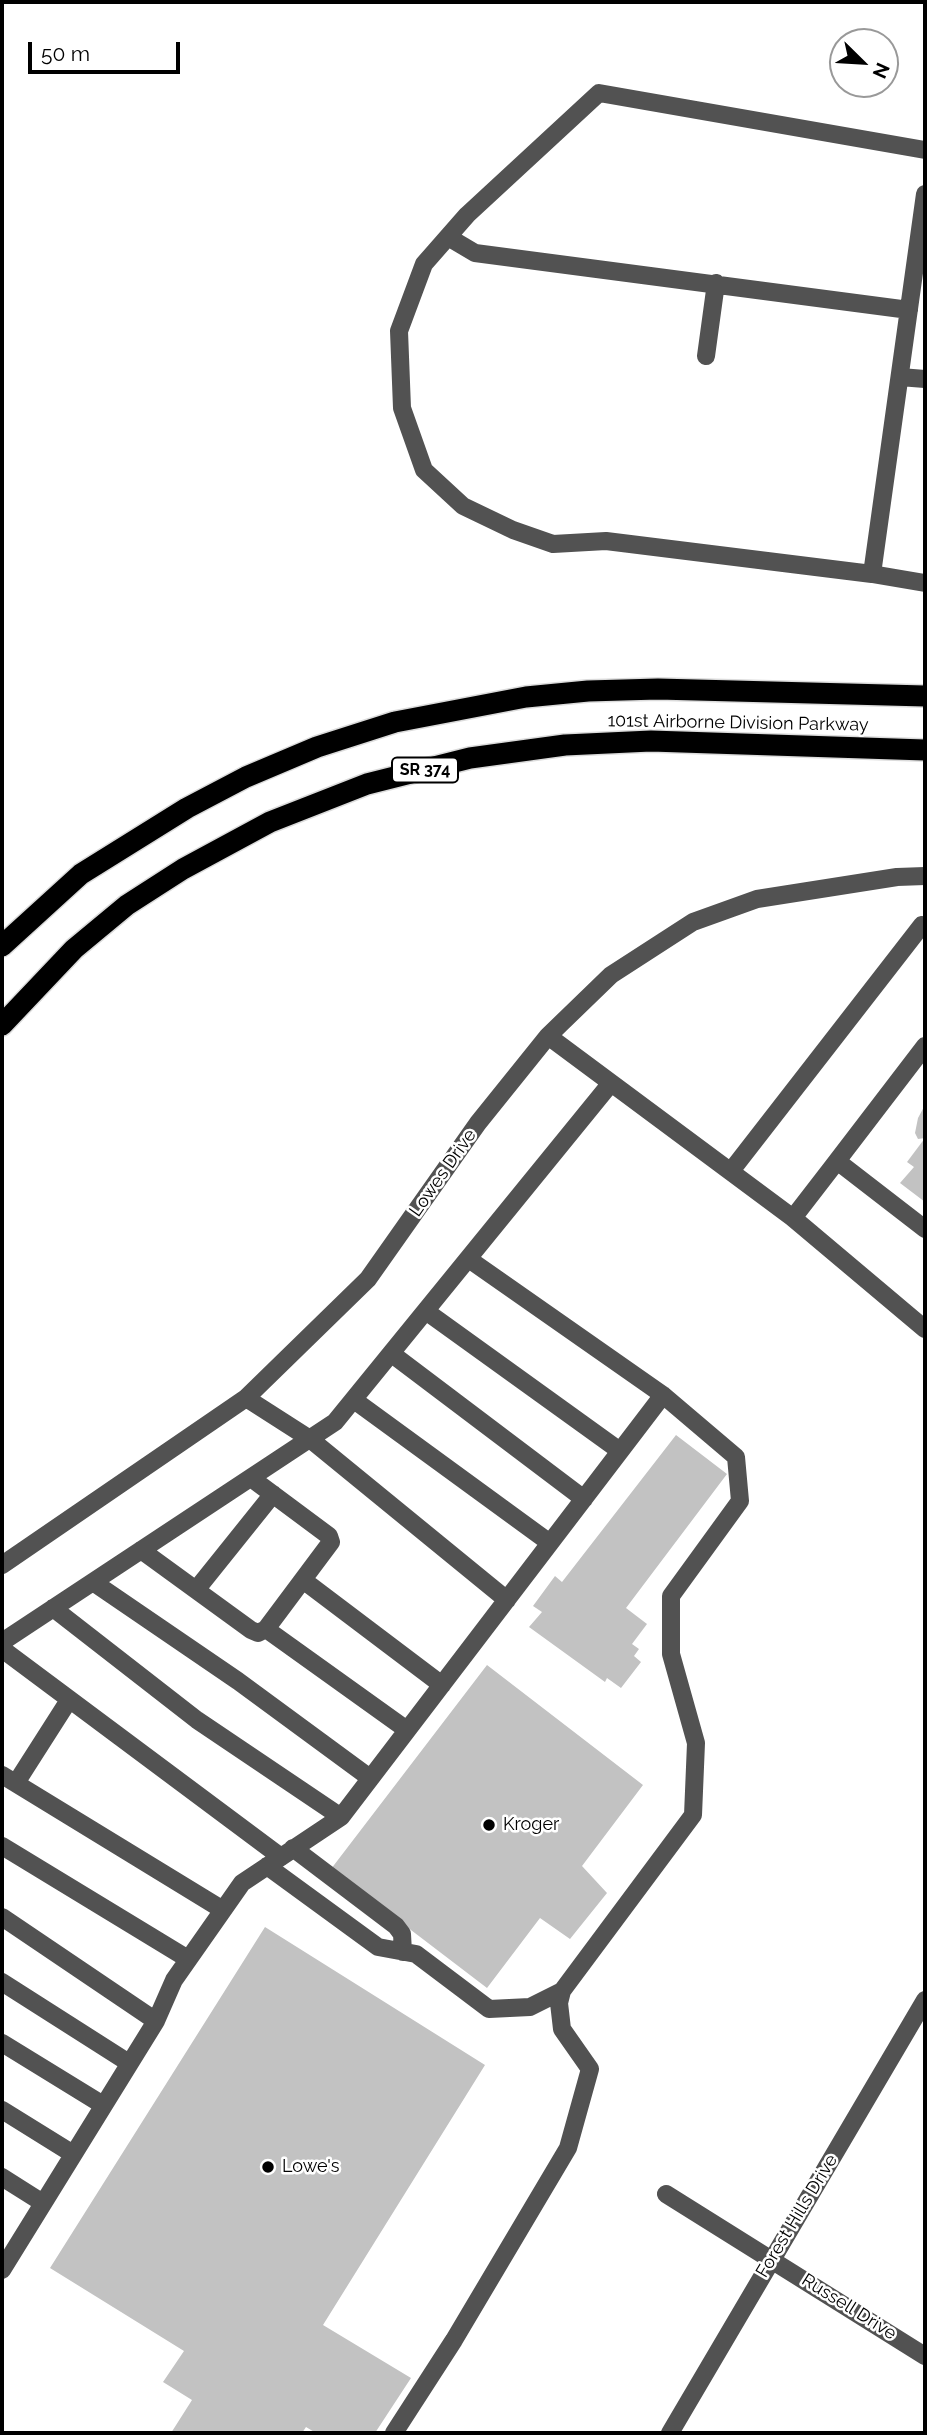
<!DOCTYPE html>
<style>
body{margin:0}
#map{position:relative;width:927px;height:2435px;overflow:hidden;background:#fff;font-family:Raleway,sans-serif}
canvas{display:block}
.frame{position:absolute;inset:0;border:4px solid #000;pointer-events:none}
.north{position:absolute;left:829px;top:28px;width:70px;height:70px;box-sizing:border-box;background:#fff;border:2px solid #999;border-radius:50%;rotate:114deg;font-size:19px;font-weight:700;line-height:28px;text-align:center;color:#000}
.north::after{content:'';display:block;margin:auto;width:24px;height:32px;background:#000;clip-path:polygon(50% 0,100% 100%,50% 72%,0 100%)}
.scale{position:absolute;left:28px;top:42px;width:152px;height:32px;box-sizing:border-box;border:4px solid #000;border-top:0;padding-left:9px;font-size:21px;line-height:24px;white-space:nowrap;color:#000;-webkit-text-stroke:5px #fff;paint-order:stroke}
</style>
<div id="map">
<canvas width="927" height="2435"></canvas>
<div class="frame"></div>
<div class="north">N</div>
<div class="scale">50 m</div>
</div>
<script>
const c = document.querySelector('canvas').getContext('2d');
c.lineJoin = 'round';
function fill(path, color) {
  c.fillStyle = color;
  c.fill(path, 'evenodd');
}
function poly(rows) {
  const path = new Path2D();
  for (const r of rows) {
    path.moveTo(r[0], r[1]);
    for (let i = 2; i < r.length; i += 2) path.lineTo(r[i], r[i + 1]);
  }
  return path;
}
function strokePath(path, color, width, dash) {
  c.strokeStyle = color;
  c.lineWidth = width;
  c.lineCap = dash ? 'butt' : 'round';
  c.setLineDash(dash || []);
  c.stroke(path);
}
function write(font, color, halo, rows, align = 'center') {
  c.font = font + ' Raleway,sans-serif';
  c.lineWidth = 5;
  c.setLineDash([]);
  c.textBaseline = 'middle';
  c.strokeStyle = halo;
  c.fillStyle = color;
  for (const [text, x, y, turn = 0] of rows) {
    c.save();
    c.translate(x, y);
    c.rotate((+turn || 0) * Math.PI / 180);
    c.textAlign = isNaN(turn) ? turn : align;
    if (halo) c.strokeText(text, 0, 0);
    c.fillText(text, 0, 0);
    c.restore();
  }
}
fill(poly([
 [925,1105,925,1138,918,1139,915,1133,918,1118],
 [925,1138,925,1202,900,1183,914,1167,907,1162],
 [676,1435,727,1474,626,1608,647,1624,632,1644,639,1649,634,1656,641,1662,621,1688,607,1678,605,1682,529,1627,542,1612,533,1606,555,1576,562,1582],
 [487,1665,643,1785,582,1866,607,1893,570,1939,540,1918,487,1988,331,1869],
 [265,1927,485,2065,323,2325,411,2378,375,2433,316,2433,306,2427,302,2433,171,2433,192,2400,163,2382,184,2351,50,2268]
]), '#c2c2c2');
const highway = poly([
 [2,946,81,874,187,808,246,777,317,747,395,722,526,697,588,691,658,689,925,696],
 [2,1025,74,949,127,905,183,869,270,822,367,784,470,758,565,745,651,741,925,750]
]);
strokePath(highway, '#dbdbdb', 24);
strokePath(poly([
 [925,194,872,574,925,583],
 [448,237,475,253,909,310],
 [706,356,716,283],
 [900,377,925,379],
 [872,574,606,541,553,544,513,530,463,506,424,470,402,408,399,331,424,264,467,215,599,93,925,150],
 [548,1036,793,1218,837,1161,925,1229],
 [837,1161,925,1046],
 [731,1171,922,925,925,928],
 [793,1218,925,1329],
 [427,1312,620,1451],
 [392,1354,584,1499],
 [246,1398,310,1439,507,1600],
 [354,1400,550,1543],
 [141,1550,251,1630,258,1633,266,1629,331,1542,329,1536,251,1478],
 [2,1565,246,1398,368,1279,478,1123,548,1036,611,975,693,922,757,899,897,877,925,876],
 [303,1580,442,1685],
 [93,1582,238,1681,370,1778],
 [196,1590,273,1494],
 [53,1608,197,1720,341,1817],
 [266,1629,407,1730],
 [2,1642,335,1422,611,1083],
 [2,1649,281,1857],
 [2,1775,223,1910],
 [16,1783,69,1700],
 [2,1846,188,1959],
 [293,1848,396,1926,402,1934,403,1952],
 [267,1866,378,1947,416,1954,489,2009,530,2007,562,1991],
 [2,1917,156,2021],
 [2,1982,129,2063],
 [2,2043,103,2105],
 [2,2110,73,2154],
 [2,2177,43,2203],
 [666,2194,925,2356],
 [2,2270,156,2021,174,1980,242,1883,341,1817,663,1395],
 [394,2433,454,2340,568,2148,590,2069,562,2029,559,2003,562,1991,693,1815,696,1743,671,1654,671,1596,740,1501,736,1457,663,1395,470,1260],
 [670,2433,925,2000]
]), '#525252', 18);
strokePath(highway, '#000', 21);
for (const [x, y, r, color] of [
 [489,1825,7,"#000"],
 [268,2167,7,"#000"]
]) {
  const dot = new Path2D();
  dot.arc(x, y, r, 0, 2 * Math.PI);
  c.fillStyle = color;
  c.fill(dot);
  strokePath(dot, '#fff', 2.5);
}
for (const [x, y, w] of [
 [425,770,66]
]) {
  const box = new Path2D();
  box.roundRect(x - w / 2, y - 12.5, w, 25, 5);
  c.fillStyle = '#fff';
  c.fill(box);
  strokePath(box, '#000', 2);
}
write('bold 16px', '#000', null, [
 ["SR 374",425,770]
]);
write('18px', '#000', '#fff', [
 ["101st Airborne Division Parkway",738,723,1],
 ["Lowes Drive",443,1173,-55],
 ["Forest Hills Drive",797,2216,-59],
 ["Russell Drive",849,2307,32]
]);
write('18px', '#000', '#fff', [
 ["Kroger",503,1825],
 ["Lowe's",282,2167]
], 'left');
</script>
